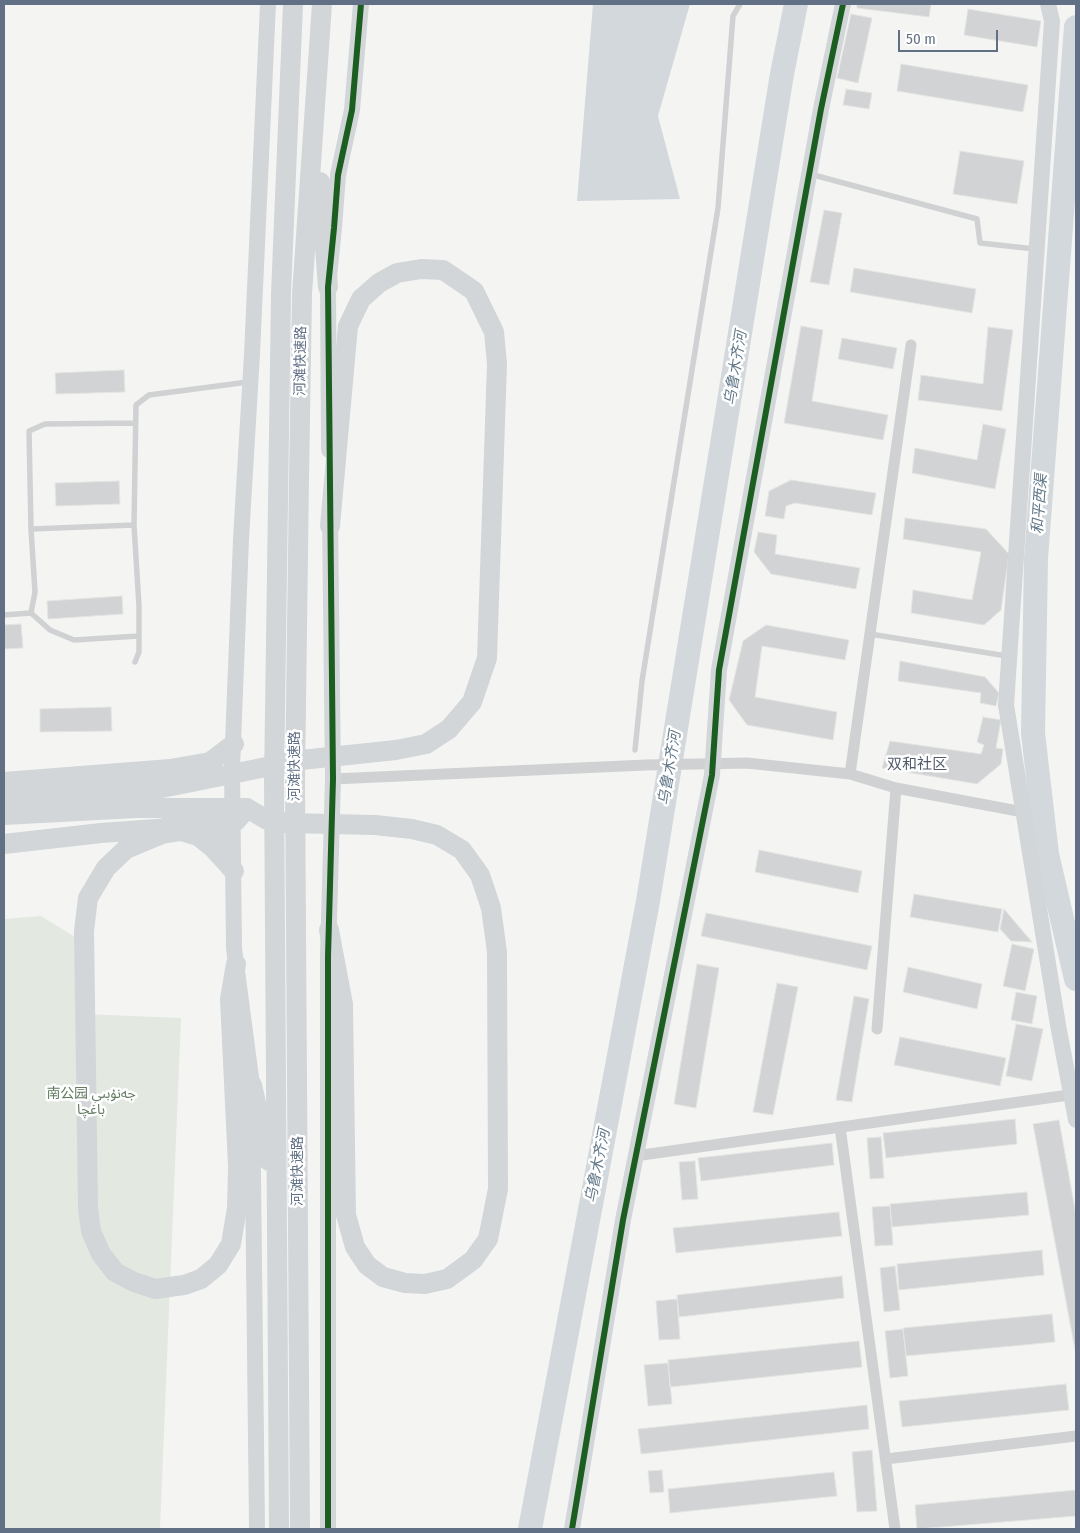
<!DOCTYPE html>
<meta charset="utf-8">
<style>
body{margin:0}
#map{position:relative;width:1080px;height:1533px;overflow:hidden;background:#f4f5f3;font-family:"Fira Sans Condensed",sans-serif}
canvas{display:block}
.frame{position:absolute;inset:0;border:5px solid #627085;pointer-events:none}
.scale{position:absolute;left:898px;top:30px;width:100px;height:22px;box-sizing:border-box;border:2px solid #627085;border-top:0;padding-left:6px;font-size:15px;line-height:18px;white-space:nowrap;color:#627085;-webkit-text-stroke:4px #fff;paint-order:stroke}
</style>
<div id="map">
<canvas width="1080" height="1533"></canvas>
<div class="frame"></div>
<div class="scale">50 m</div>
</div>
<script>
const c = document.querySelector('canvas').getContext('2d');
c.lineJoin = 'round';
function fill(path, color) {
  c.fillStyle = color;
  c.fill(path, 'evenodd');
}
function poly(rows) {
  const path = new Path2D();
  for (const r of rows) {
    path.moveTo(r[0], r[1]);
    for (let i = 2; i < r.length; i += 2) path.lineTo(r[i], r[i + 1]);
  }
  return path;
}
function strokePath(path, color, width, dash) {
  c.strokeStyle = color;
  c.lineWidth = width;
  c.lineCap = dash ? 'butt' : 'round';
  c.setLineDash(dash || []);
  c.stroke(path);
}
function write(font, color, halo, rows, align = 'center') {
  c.font = font + ' "Fira Sans Condensed","Noto Sans Arabic","Noto Sans SC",sans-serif';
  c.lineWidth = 5;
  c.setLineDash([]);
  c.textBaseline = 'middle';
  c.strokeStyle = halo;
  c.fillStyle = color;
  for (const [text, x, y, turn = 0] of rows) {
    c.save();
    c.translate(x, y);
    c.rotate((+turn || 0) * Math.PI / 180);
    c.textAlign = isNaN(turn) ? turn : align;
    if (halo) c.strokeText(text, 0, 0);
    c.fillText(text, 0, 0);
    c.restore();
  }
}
fill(poly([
 [41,916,80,940,84,1014,181,1018,160,1529,4,1529,4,919]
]), '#e3e8e1');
fill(poly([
 [593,4,690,4,658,116,680,199,577,201]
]), '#d2d8dc');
strokePath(poly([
 [1076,27,1036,559,1033,733,1047,854,1076,979],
 [530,1529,648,901,782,74,796,4]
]), '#d2d8dc', 24);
const building = poly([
 [857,4,931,4,929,17,857,8,857,4],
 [968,9,1041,21,1037,47,964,35,968,9],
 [851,14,872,18,858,83,837,78,851,14],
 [901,64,1028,85,1023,112,897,91,901,64],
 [846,89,872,93,869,109,843,105,846,89],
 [960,151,1024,161,1017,204,953,194,960,151],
 [824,210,842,213,829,285,810,282,824,210],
 [854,268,976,289,972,313,850,292,854,268],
 [801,326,823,330,812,401,888,415,883,440,784,423,801,326],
 [988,327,1013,330,1002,411,918,400,921,375,983,384,988,327],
 [842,338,897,348,893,369,838,359,842,338],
 [124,370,125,392,56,394,55,373,124,370],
 [983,424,1006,429,995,489,912,473,915,448,977,460,983,424],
 [791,480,876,493,872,515,795,503,786,506,784,519,765,516,769,491,791,480],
 [119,481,120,504,56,506,55,483,119,481],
 [905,518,986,529,1009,554,1001,610,984,625,911,613,913,590,972,600,981,552,903,539,905,518],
 [758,532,777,535,775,554,860,568,856,589,771,574,754,552,758,532],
 [122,596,123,614,48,619,47,601,122,596],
 [21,624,23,648,4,649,4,625,21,624],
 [766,625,849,640,845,660,762,646,755,697,837,712,833,740,747,725,729,700,743,641,766,625],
 [900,661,985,677,999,693,996,706,980,703,981,693,898,681,900,661],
 [111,707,112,731,40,732,40,709,111,707],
 [983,717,1001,720,996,748,1003,749,1001,764,977,784,882,768,890,741,981,754,984,745,977,742,983,717],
 [759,850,862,871,858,893,755,872,759,850],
 [914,894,1002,909,998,932,910,917,914,894],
 [1004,909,1032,942,1011,941,1000,929,1004,909],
 [706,913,872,946,867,970,701,936,706,913],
 [1012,944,1034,949,1025,991,1003,986,1012,944],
 [697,964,719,968,696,1108,674,1104,697,964],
 [908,967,982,984,977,1009,903,992,908,967],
 [777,983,798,987,773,1115,753,1112,777,983],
 [1016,992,1037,996,1032,1024,1011,1020,1016,992],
 [854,996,869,999,852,1102,836,1100,854,996],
 [1016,1024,1043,1029,1032,1081,1006,1076,1016,1024],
 [900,1037,1006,1058,1000,1086,894,1065,900,1037],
 [1015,1119,1017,1144,886,1158,883,1133,1015,1119],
 [1059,1120,1076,1215,1076,1355,1033,1124,1059,1120],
 [881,1137,884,1178,870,1179,867,1138,881,1137],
 [832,1143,834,1165,701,1181,698,1158,832,1143],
 [695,1161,698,1199,682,1200,679,1162,695,1161],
 [1027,1192,1029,1215,892,1227,890,1204,1027,1192],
 [890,1206,893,1245,875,1246,872,1207,890,1206],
 [839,1212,842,1236,676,1253,673,1228,839,1212],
 [1042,1250,1044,1275,899,1290,897,1264,1042,1250],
 [895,1266,900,1310,884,1312,880,1268,895,1266],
 [842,1276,844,1298,679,1317,677,1295,842,1276],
 [677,1299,680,1339,659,1340,656,1301,677,1299],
 [1052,1314,1055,1342,906,1356,903,1328,1052,1314],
 [903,1329,908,1376,890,1378,885,1331,903,1329],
 [859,1341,862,1367,670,1387,668,1360,859,1341],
 [668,1363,672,1404,648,1406,644,1365,668,1363],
 [1066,1384,1069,1410,902,1427,899,1401,1066,1384],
 [867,1405,869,1429,641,1454,638,1429,867,1405],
 [872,1450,877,1511,857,1512,852,1452,872,1450],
 [662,1470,664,1492,650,1493,648,1471,662,1470],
 [834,1472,837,1496,670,1513,668,1489,834,1472],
 [1076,1490,1076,1516,917,1529,915,1505,1076,1490]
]);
fill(building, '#d2d3d4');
strokePath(building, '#e4e4e2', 1);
strokePath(poly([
 [810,174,977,219,980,243,1035,249],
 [31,529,134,525],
 [31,613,50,630,74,640,139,636],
 [4,615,31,613,35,592,31,529,29,431,45,424,136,423],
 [870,634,1007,656],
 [135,662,139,652,139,606,134,525,136,405,149,395,248,382],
 [635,750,642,681,718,208,733,16,740,4]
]), '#d0d1d2', 5.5);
strokePath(poly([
 [850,774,911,345],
 [333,779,646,765,747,763,850,774,896,788,1023,812],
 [877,1029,896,788],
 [840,1127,895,1529],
 [635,1156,1076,1094],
 [886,1459,1076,1436]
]), '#d0d1d2', 11);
strokePath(poly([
 [1048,4,1052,21,1006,705,1058,1025,1076,1120],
 [329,450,328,287,334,228,338,175,352,110,361,4],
 [168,814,187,817,203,824,221,840,230,862],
 [257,1529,252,1085,234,948,232,769,241,539,252,354,268,4],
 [328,1529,328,956,333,779,330,514],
 [572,1529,623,1220,712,775,719,670,821,109,843,4]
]), '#d2d6d9', 16);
strokePath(poly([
 [320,182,328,287],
 [4,782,170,769,210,762,234,744],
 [4,798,46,793,157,789,301,760,396,750,426,744,449,729,472,702,487,658,497,364,494,332,474,291,443,270,421,269,397,273,379,283,361,299,348,326,330,526],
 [4,815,136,808,247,808,267,820,287,823,375,825,412,829,437,835,462,850,480,875,491,908,497,952,498,1189,488,1239,473,1260,447,1279,425,1284,405,1283,383,1277,367,1265,355,1247,346,1215,343,1004,329,930],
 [4,844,101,833,170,828,198,836,213,848,234,871],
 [236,964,230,999,238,1166,237,1208,231,1244,218,1265,201,1279,184,1285,155,1289,134,1282,115,1272,101,1254,91,1231,88,1208,84,931,88,898,106,868,126,849,162,834,187,830,220,827,236,821,247,808],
 [252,1085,269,1161],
 [279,1529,274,780,281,294,293,4],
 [300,1529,295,780,299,479,302,294,322,4]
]), '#d2d6d9', 20);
strokePath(poly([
 [328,1529,328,956,333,779,328,287,334,228,338,175,352,110,361,4],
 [572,1529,623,1220,712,775,719,670,821,109,843,4]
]), '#1b5e20', 6);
write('14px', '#627085', '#fff', [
 ["河滩快速路",301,361,-89],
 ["河滩快速路",295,766,-90],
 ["河滩快速路",298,1171,-90]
]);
write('14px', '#637c62', '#fff', [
 ["南公园 جەنۇبىي",91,1094],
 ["باغچا",91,1110]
]);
write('italic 15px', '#637989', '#fff', [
 ["乌鲁木齐河",736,368,-81],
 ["和平西渠",1040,504,-86],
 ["乌鲁木齐河",670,768,-81],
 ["乌鲁木齐河",598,1166,-79]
]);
write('15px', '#515b69', '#fff', [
 ["双和社区",917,765]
]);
</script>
